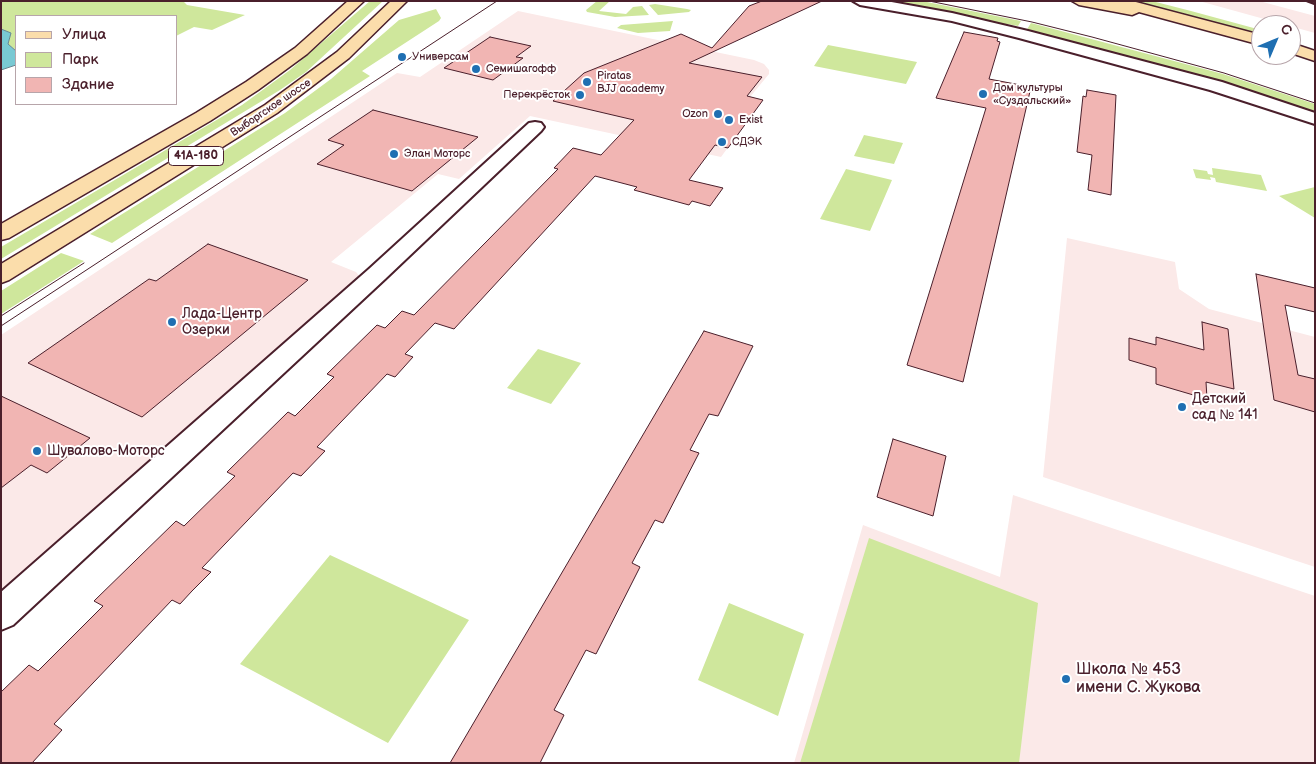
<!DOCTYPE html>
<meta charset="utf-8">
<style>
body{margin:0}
#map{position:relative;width:1316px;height:764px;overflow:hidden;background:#fff;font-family:"Balsamiq Sans",sans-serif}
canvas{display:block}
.frame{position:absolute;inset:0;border:2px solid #4a1f2b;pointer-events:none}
.legend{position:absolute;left:15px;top:15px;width:162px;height:90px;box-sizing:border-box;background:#fff;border:1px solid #b7a5aa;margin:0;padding:6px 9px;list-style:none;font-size:15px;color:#4a1f2b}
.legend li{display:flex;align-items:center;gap:10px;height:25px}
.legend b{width:25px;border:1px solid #b7a5aa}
.north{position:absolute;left:1251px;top:15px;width:50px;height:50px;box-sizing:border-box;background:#fff;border:1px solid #b7a5aa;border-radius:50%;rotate:45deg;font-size:14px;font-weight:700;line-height:20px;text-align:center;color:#4a1f2b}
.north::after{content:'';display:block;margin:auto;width:18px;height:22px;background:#1f6fb2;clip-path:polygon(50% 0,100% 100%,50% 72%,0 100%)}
</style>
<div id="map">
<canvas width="1316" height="764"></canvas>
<div class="frame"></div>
<ul class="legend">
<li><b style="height:6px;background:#fbddab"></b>Улица</li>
<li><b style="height:14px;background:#cfe79c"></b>Парк</li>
<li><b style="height:14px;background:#f1b5b3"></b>Здание</li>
</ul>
<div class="north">С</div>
</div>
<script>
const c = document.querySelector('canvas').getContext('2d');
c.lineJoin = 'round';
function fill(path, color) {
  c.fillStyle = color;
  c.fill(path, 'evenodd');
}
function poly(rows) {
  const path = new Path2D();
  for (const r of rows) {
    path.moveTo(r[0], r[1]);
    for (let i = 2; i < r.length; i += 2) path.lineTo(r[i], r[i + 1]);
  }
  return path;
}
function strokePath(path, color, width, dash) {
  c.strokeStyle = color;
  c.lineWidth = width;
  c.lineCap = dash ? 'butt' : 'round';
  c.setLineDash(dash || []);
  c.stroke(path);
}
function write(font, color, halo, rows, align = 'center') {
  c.font = font + ' "Balsamiq Sans",sans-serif';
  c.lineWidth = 4;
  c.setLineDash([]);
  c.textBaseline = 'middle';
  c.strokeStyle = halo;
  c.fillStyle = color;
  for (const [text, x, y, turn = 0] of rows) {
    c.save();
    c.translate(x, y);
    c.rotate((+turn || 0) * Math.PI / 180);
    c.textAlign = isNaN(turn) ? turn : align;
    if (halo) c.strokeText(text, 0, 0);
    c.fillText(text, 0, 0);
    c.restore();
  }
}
fill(poly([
 [1199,1,1259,1,1315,16,1315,33],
 [518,11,754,60,764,64,769,70,769,74,750,97,763,100,721,157,530,116,459,179,438,174,331,262,356,272,360,277,1,592,1,335,397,73,420,77],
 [1067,238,1175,262,1179,289,1209,309,1315,337,1315,567,1043,477],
 [1013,495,1315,596,1315,763,794,763,863,525,1000,577]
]), '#fbe9e8');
fill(poly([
 [1,1,183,1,187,5,245,15,212,30,194,27,176,36,176,16,16,16,16,51,8,44,11,33,1,29],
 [370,1,383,1,306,72,280,90,1,259,1,247,242,105,290,70],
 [597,1,610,1,599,11,626,14,633,7,642,6,649,15,615,17,587,12,586,10],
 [880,1,922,1,1021,21,1018,26,1007,24,1005,26],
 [1134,1,1152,1,1191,11,1261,30,1261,35],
 [655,4,687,9,691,10,689,12,658,15,649,5],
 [436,9,441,18,439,21,362,71,370,76,112,243,90,234,285,113,331,79,399,20],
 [673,21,670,31,638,33,617,28,621,25],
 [1031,23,1223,74,1315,104,1315,115,1026,31],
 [828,45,917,62,906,84,814,66],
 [864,135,903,143,894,164,854,156],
 [1212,168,1261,175,1267,191,1216,182,1215,178,1210,177,1211,180,1196,178,1193,169,1207,171,1208,174,1213,175],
 [846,169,892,180,870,231,820,219],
 [1315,187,1315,218,1279,196],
 [61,253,84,261,1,314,1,291],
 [538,349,581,363,551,404,507,388],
 [869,538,1038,603,1019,763,800,763],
 [330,555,469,620,388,743,240,664],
 [729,603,804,634,778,716,698,680]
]), '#cfe79c');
const water = poly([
 [1,29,11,33,8,44,16,51,16,65,1,70,1,29]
]);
fill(water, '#79c9d3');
strokePath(water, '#668590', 1);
const building = poly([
 [762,1,822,1,689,63,762,77,747,96,763,100,728,148,715,145,689,180,723,188,710,206,692,201,689,205,634,190,637,187,595,176,454,329,435,323,405,354,413,357,395,377,387,374,317,447,325,451,301,476,293,473,202,568,211,572,192,591,180,604,172,600,54,724,62,730,32,763,1,763,1,692,29,665,38,671,103,606,94,601,176,521,184,526,235,476,227,472,288,412,295,416,334,377,327,374,377,325,385,328,402,311,414,315,558,169,554,168,573,148,601,155,634,120,553,101,584,73,681,34,712,48,749,6,762,1],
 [964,32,998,38,997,41,1000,42,989,79,1031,87,963,382,907,365,986,108,936,98,964,32],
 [490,37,531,46,516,57,523,58,493,80,444,68,490,37],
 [1087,90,1116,95,1111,195,1088,190,1092,155,1077,152,1083,96,1086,97,1087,90],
 [373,110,478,137,412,191,317,164,344,145,328,140,373,110],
 [208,244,308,280,142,417,28,363,149,279,156,281,208,244],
 [1256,274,1315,288,1315,312,1285,305,1298,375,1315,379,1315,412,1274,400,1256,274],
 [1202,322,1228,329,1234,389,1206,382,1207,399,1156,384,1156,368,1129,360,1129,338,1156,345,1156,337,1204,350,1202,322],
 [704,331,753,346,718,416,709,414,690,450,699,453,663,523,655,520,632,563,640,567,596,654,586,650,554,710,564,715,540,763,450,763,704,331],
 [1,396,90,438,47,473,31,465,1,488,1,396],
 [893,439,946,456,933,516,877,497,893,439]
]);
fill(building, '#f1b5b3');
strokePath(building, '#4a1f2b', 1);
const minor = poly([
 [853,1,886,1,952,13,1028,31,1222,82,1315,113,1315,124,1210,90,1019,38,952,21,860,5,853,1],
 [535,122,541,123,544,127,541,131,385,279,13,625,1,630,1,592,369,269,529,123,535,122]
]);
const major = poly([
 [348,1,364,1,307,54,258,90,210,121,9,238,1,240,1,224,196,113,246,82,295,48,348,1],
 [391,1,407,1,349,58,277,113,9,280,1,283,1,264,265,105,337,52,391,1],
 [1072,1,1132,1,1261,35,1261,45,1139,12,1132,15,1079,5,1072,1],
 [1291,43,1315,51,1315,61,1291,53,1291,43]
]);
strokePath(minor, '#4a1f2b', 4);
strokePath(major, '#4a1f2b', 3);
fill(minor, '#fff');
fill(major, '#fbddab');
strokePath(poly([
 [929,1,1032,22,1092,37,1224,73,1315,103],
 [1,316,84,263],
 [1,326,497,1]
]), '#4a1f2b', 1);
strokePath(poly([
 [1307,1,1315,4]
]), '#4a1f2b', 2.5);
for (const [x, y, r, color] of [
 [402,57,5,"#1f6fb2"],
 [476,69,5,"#1f6fb2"],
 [587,82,5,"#1f6fb2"],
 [983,94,5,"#1f6fb2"],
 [580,95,5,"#1f6fb2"],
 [718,114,5,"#1f6fb2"],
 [729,120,5,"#1f6fb2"],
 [722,142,5,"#1f6fb2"],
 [394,154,5,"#1f6fb2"],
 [172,322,5,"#1f6fb2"],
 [1182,407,5,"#1f6fb2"],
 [37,451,5,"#1f6fb2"],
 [1066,679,5,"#1f6fb2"]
]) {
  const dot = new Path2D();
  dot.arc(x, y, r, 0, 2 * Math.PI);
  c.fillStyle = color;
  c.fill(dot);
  strokePath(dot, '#fff', 2);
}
write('11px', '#4a1f2b', '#fff', [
 ["Универсам",412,57],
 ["Семишагофф",486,69],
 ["Piratas",597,76],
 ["BJJ academy",597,89],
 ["Дом культуры",993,88],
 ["«Суздальский»",993,101],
 ["Перекрёсток",570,95,"right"],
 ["Ozon",708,114,"right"],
 ["Exist",739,120],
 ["СДЭК",732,142],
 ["Элан Моторс",404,154]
], 'left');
write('11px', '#4a1f2b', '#fff', [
 ["Выборгское шоссе",271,108,-34]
]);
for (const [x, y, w] of [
 [196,156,55]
]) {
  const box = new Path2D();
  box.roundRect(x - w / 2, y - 9.5, w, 19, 4);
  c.fillStyle = '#fff';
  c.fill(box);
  strokePath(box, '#4a1f2b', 1);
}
write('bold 12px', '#4a1f2b', null, [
 ["41А-180",196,156]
]);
write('14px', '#4a1f2b', '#fff', [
 ["Лада-Центр",182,314],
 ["Озерки",182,330],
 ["Детский",1192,399],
 ["сад № 141",1192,415],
 ["Шувалово-Моторс",47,451]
], 'left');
write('16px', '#4a1f2b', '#fff', [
 ["Школа № 453",1076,670],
 ["имени С. Жукова",1076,688]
], 'left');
</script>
